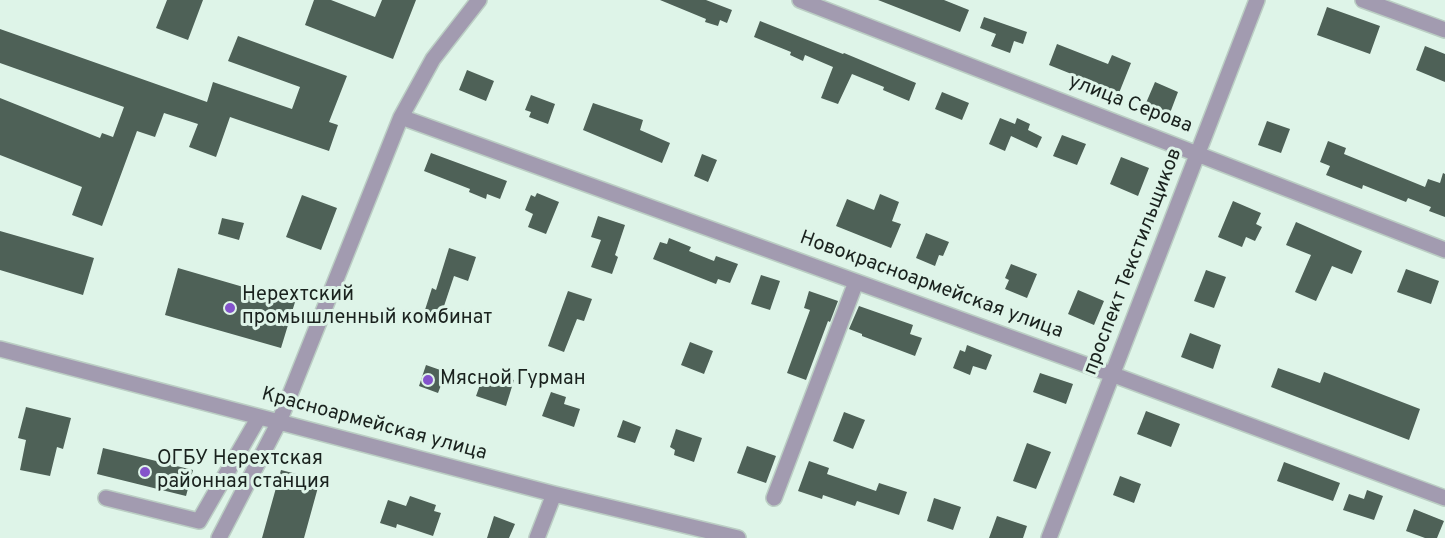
<!DOCTYPE html>
<meta charset="utf-8">
<style>
body{margin:0}
canvas{display:block;background:#def4e8}
</style>
<canvas width="1445" height="538"></canvas>
<script>
const c = document.querySelector('canvas').getContext('2d');
c.lineJoin = 'round';
function fill(path, color) {
  c.fillStyle = color;
  c.fill(path, 'evenodd');
}
function poly(rows) {
  const path = new Path2D();
  for (const r of rows) {
    path.moveTo(r[0], r[1]);
    for (let i = 2; i < r.length; i += 2) path.lineTo(r[i], r[i + 1]);
  }
  return path;
}
function strokePath(path, color, width, dash) {
  c.strokeStyle = color;
  c.lineWidth = width;
  c.lineCap = dash ? 'butt' : 'round';
  c.setLineDash(dash || []);
  c.stroke(path);
}
function write(font, color, halo, rows, align = 'center') {
  c.font = font + ' Overpass,sans-serif';
  c.lineWidth = 6;
  c.setLineDash([]);
  c.textBaseline = 'middle';
  c.strokeStyle = halo;
  c.fillStyle = color;
  for (const [text, x, y, turn = 0] of rows) {
    c.save();
    c.translate(x, y);
    c.rotate((+turn || 0) * Math.PI / 180);
    c.textAlign = isNaN(turn) ? turn : align;
    if (halo) c.strokeText(text, 0, 0);
    c.fillText(text, 0, 0);
    c.restore();
  }
}
fill(poly([
 [167,0,203,0,188,40,156,28],
 [314,0,331,0,375,17,382,0,416,0,393,59,305,25],
 [660,0,706,0,732,10,727,23,720,20,718,26,705,22,706,19],
 [878,0,944,0,969,10,960,32],
 [1327,7,1380,26,1370,54,1317,35],
 [984,17,1027,32,1023,44,1014,41,1010,53,991,46,996,34,980,28],
 [760,21,843,54,844,53,916,83,909,101,883,90,884,87,852,74,838,104,821,98,833,67,805,55,803,61,790,55,791,52,754,37],
 [0,29,207,102,213,82,292,109,300,87,228,61,238,36,347,76,329,122,338,125,329,151,230,117,216,157,189,147,198,124,164,113,155,137,137,131,102,226,72,215,82,187,0,155,0,98,100,138,102,133,113,137,124,107,0,63],
 [1057,44,1108,64,1112,55,1131,63,1119,93,1049,65],
 [1425,46,1445,54,1445,82,1416,70],
 [467,70,494,81,486,101,459,90],
 [1155,82,1178,92,1170,113,1146,103],
 [942,92,969,103,962,120,935,109],
 [531,95,555,104,548,124,529,117,531,112,525,110],
 [593,103,643,120,640,130,670,143,662,163,583,130],
 [1000,118,1015,124,1017,118,1030,124,1028,130,1042,137,1037,148,1011,136,1005,151,989,144],
 [1267,121,1290,129,1281,153,1258,145],
 [1062,135,1086,144,1077,165,1053,156],
 [1328,141,1346,148,1344,154,1425,187,1428,179,1440,183,1443,173,1445,174,1445,217,1429,211,1431,207,1408,198,1406,202,1363,185,1362,189,1326,175,1330,166,1320,162],
 [431,153,507,181,500,199,487,194,486,199,469,192,470,189,424,171],
 [702,154,717,160,708,182,694,176],
 [1121,157,1149,168,1138,196,1110,184],
 [537,193,559,202,546,234,528,227,533,214,525,210,531,195,535,197],
 [880,194,899,202,892,221,901,224,891,248,836,226,847,199,874,210],
 [302,195,337,208,321,250,286,237],
 [1233,201,1261,213,1256,224,1262,227,1255,241,1246,237,1242,247,1218,237],
 [598,216,625,225,615,255,618,257,612,274,591,267,601,240,591,237],
 [222,218,244,223,239,240,218,234],
 [1296,222,1362,251,1352,274,1332,266,1316,301,1295,292,1311,255,1286,245],
 [0,231,94,258,83,295,0,270],
 [926,233,949,242,943,256,939,255,935,266,916,258],
 [669,238,691,247,689,251,714,261,716,256,738,264,730,283,718,279,716,284,653,259,660,242,667,244],
 [449,248,476,257,468,281,454,276,440,318,424,313,432,288,436,290],
 [1011,264,1037,274,1027,298,1005,289,1009,280,1005,278],
 [178,268,295,302,281,348,165,315],
 [1406,269,1439,281,1431,304,1397,292],
 [1206,270,1226,277,1214,308,1194,301],
 [761,275,780,281,770,310,751,304],
 [1078,290,1104,301,1094,325,1068,314],
 [568,291,592,299,584,321,577,319,564,352,548,346],
 [809,291,838,301,830,322,828,321,806,380,787,373,810,310,804,308],
 [859,306,913,325,910,334,922,338,915,356,862,336,862,334,849,329],
 [1190,333,1221,345,1213,369,1181,357],
 [690,342,713,351,704,374,681,365],
 [967,345,992,355,986,370,973,366,970,375,953,368,960,350,965,352],
 [426,365,446,372,438,393,419,386],
 [1278,368,1320,383,1324,372,1420,409,1409,440,1271,387],
 [485,371,514,380,506,406,476,396],
 [1040,373,1073,384,1066,404,1033,392],
 [551,392,566,397,564,404,580,409,574,427,542,416],
 [26,407,71,418,63,449,57,447,50,476,20,470,26,440,18,438],
 [1146,411,1180,424,1171,447,1137,434],
 [844,412,865,420,853,449,833,441],
 [623,420,641,427,635,443,617,437],
 [676,429,702,438,694,462,674,455,675,450,670,447],
 [1027,443,1051,452,1036,489,1013,481],
 [747,446,776,456,766,483,737,473],
 [103,448,193,470,186,496,97,474],
 [809,461,829,468,827,474,876,491,879,483,907,492,899,515,857,501,855,506,823,495,822,499,798,491],
 [1284,462,1340,483,1333,501,1277,481],
 [281,470,320,480,304,538,262,538],
 [1120,476,1141,484,1134,503,1113,495],
 [1367,490,1383,496,1374,520,1343,510,1349,494,1364,499],
 [410,496,436,505,434,511,441,513,433,536,397,524,396,528,380,523,388,500,406,506],
 [934,498,961,507,953,530,927,521],
 [1414,509,1444,521,1437,538,1425,538,1406,531],
 [494,516,515,524,509,538,487,538],
 [997,516,1027,526,1023,538,989,538]
]), '#4e6157');
const minor = poly([
 [800,0,1445,250],
 [1363,0,1445,30],
 [401,117,1114,375,1445,498],
 [0,349,554,494,738,538],
 [106,498,199,521,259,417],
 [774,498,856,282],
 [219,538,279,422,401,117,433,59,479,0],
 [537,538,554,494],
 [1049,538,1257,0]
]);
strokePath(minor, '#bbcec4', 18);
strokePath(minor, '#a29bb0', 15);
for (const [x, y, r, color] of [
 [230,308,6,"#8453cb"],
 [428,380,6,"#8453cb"],
 [145,472,6,"#8453cb"]
]) {
  const dot = new Path2D();
  dot.arc(x, y, r, 0, 2 * Math.PI);
  c.fillStyle = color;
  c.fill(dot);
  strokePath(dot, '#def4e8', 2);
}
write('20px', '#1a221e', '#def4e8', [
 ["улица Серова",1130,105,21],
 ["проспект Текстильщиков",1134,262,-69],
 ["Новокрасноармейская улица",931,286,20],
 ["Красноармейская улица",374,425,15]
]);
write('20px', '#1a221e', '#def4e8', [
 ["Нерехтский",242,296],
 ["промышленный комбинат",242,319],
 ["Мясной Гурман",440,380],
 ["ОГБУ Нерехтская",157,460],
 ["районная станция",157,483]
], 'left');
</script>
